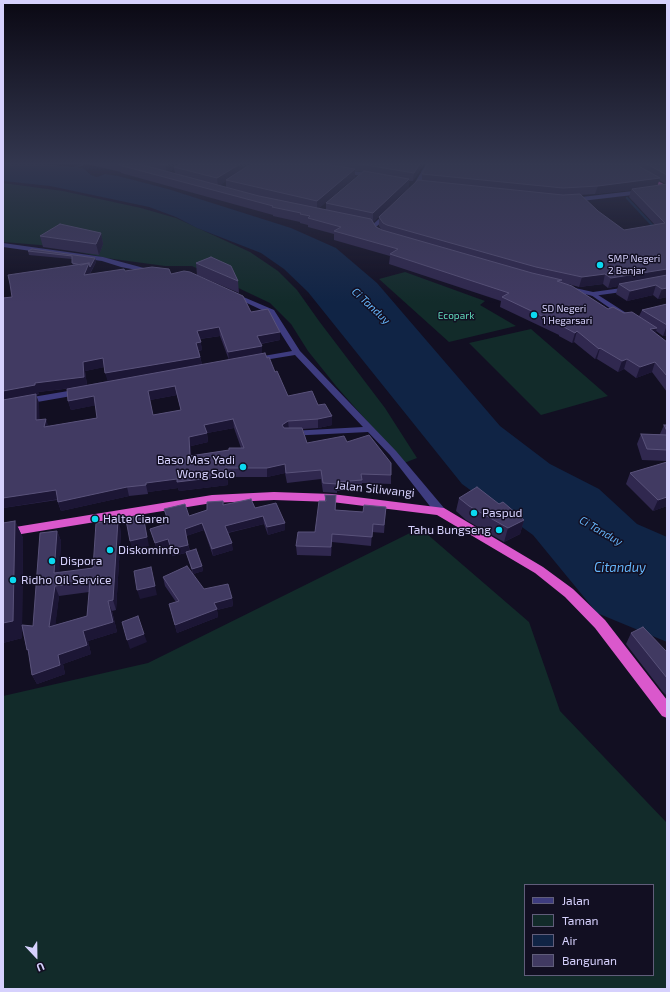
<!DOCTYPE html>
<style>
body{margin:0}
#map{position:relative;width:670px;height:992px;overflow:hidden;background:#120f22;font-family:"Exo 2",sans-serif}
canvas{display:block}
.frame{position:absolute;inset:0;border:4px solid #d6d1fd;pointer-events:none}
.legend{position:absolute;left:524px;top:884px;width:130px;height:92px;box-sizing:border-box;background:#120f22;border:1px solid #605d7a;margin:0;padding:5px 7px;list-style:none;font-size:12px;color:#d6d1fd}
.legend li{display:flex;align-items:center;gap:8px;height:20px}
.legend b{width:20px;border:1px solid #605d7a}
.north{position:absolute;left:16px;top:936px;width:40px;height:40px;-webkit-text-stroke:3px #120f22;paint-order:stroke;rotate:158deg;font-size:11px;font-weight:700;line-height:16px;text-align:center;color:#d6d1fd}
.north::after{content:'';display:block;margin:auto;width:14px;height:18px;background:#d6d1fd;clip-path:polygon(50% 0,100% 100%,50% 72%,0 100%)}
</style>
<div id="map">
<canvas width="670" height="992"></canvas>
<div class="frame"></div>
<ul class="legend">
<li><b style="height:5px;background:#3e3c7f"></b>Jalan</li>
<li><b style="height:11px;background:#122b2a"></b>Taman</li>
<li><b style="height:11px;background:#102445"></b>Air</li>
<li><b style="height:11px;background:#413a62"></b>Bangunan</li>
</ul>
<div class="north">U</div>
</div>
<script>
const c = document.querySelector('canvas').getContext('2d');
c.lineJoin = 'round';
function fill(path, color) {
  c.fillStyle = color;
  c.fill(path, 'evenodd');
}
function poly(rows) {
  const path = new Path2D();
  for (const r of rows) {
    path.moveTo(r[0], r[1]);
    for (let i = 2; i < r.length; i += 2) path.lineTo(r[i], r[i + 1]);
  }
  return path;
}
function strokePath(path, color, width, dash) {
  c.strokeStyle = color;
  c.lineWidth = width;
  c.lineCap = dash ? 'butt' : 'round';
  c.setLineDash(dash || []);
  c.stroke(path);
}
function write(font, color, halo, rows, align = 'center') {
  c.font = font + ' "Exo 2",sans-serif';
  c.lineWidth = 3;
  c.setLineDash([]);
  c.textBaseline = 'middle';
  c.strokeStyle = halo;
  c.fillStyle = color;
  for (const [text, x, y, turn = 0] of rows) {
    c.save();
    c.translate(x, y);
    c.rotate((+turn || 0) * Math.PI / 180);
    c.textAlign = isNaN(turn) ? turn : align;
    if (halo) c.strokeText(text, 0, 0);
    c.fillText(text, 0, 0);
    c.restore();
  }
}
fill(poly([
 [3,183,63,191,141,208,176,218,250,252,278,271,297,290,319,321,385,408,417,458,404,463,336,386,308,351,291,324,270,303,192,266,165,266,106,258,52,246,3,242],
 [405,272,485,301,480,305,516,326,449,342,379,279],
 [531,329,608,396,541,415,469,343],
 [420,528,529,622,560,711,667,823,667,989,3,989,3,696,148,663],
 [525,885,653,885,653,975,525,975]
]), '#122b2a');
fill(poly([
 [3,164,45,164,83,168,91,175,97,177,105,174,118,176,168,189,291,228,336,248,377,283,500,426,550,464,599,489,637,524,667,537,667,642,597,613,533,535,462,484,308,292,284,269,261,253,197,228,176,217,149,207,50,186,3,181]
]), '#102445');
strokePath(poly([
 [72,169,83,164],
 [627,198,655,228]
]), '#102445', 2.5);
fill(poly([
 [3,243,103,257,155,271,152,273,121,267,102,261,3,247,3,243],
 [593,292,595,293,634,318,633,320,627,320,591,295,591,293,593,292],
 [234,293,274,310,300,351,396,451,444,508,445,511,444,514,436,514,390,455,368,432,288,436,286,434,291,431,363,427,295,355,252,362,252,358,292,351,268,313,232,296,232,294,234,293],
 [80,389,83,390,84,392,83,394,3,408,3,402,80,389]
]), '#3e3c7f');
fill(poly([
 [426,164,431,164,419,185,413,191,409,191,408,190,414,184,426,164],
 [341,169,373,174,376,176,373,178,339,172,338,171,341,169],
 [667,187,667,191,573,202,570,200,573,198,667,187],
 [387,212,392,213,376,227,372,227,372,225,387,212],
 [566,286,593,292,629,287,632,289,629,291,593,296,564,289,563,288,566,286]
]), '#3e3c7f');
fill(poly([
 [622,164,628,164,667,186,667,191,622,164],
 [274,492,332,494,444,508,543,567,573,589,605,620,667,700,667,718,662,716,595,628,565,597,535,573,437,515,332,502,274,500,212,503,3,537,3,529,212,495,274,492]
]), '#da58cc');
fill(poly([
 [86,164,424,164,413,181,409,181,409,187,373,222,376,227,381,229,379,226,379,217,422,180,422,174,428,164,667,164,667,297,658,299,653,295,627,301,616,294,618,286,608,288,603,284,579,287,568,284,608,309,624,313,639,316,642,310,667,304,667,335,663,336,656,331,655,333,667,342,667,392,652,372,636,378,624,369,618,372,597,359,595,359,574,342,572,343,559,336,559,335,500,307,501,301,389,264,390,256,334,240,334,234,308,227,308,225,300,223,300,222,273,216,273,215,121,173,121,172],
 [174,169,175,173,169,172],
 [355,171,362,172,326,203,326,210,319,208,355,177],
 [659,180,666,184,657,185],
 [226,181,226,187,220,185],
 [631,190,629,197,655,225,624,230,598,211,581,195,595,194],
 [101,233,103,244,99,255,43,247,40,236],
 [28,251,95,258,96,262,90,274,125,271,171,274,251,312,280,340,261,344,262,346,262,354,267,358,288,396,318,405,332,416,332,425,318,428,303,429,307,443,347,442,391,475,391,484,362,483,362,489,337,491,337,493,323,492,321,479,287,483,285,473,267,477,227,477,228,485,179,491,178,488,148,492,148,494,129,496,61,511,57,500,3,508,3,298,12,297,73,266,72,259,29,255],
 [220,336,229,360,202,365,199,351,202,350,200,339],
 [104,367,108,381,87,385,85,371],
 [73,388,68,401,71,410,96,405,97,418,49,426,39,419,39,403,36,395,39,394,38,392],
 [177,395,181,410,153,415,150,400],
 [234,428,241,448,191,456,191,446,208,442,207,433],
 [196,263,238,281,239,293,197,275],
 [664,425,667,425,667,461,642,460,637,444,641,434,660,434],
 [667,462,667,506,653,511,626,484,630,473],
 [325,495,336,504,336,510,363,512,386,507,384,533,372,532,371,546,332,542,331,556,297,555,296,546,315,532,325,501],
 [459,498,499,504,524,520,520,534,504,542,466,520,456,511],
 [223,501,224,505,255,508,285,523,285,530,268,535,264,524,228,533,233,550,213,556,204,530,186,536,190,551,202,566,203,571,193,574,186,553,172,556,170,546,157,550,150,529,168,524,164,509,189,516,207,510],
 [15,521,23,538,22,625,33,626,57,531,61,541,59,573,93,568,121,530,116,610,112,611,117,632,88,641,91,654,63,664,65,674,37,684,32,675,29,653,27,650,22,629,22,638,3,643,3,523],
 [89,592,87,616,55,625,59,596],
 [163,577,204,589,232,598,233,606,217,610,218,617,177,633,169,604,176,602,165,586],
 [631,633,667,652,667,696,662,691,626,644]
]), '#30284f');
fill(poly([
 [168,164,184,164,174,167,174,169,167,173,165,165],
 [240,164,253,164,226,180,226,181,218,187,217,178],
 [420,164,424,164,413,181,414,173],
 [355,169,355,177,317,210,317,201],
 [660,178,657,187,632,189,631,190,595,194,598,186],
 [409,179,409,187,373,222,373,213],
 [101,233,103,244,99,255,96,244],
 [95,258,96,262,91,271,90,267],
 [89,263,91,271,86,284,84,275],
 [667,269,667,278,619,284,618,286,608,288,611,278],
 [605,274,603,284,579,287,582,277],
 [656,285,653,295,627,301,630,291],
 [667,288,667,297,658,299,662,289],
 [667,325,667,335,663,336],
 [219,327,220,336,198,339,197,331],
 [657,328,654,338,650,329],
 [577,331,574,342,572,343,575,333],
 [280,332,280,340,258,344,257,336],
 [201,342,202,350,197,351,196,343],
 [262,346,262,355,229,361,228,352],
 [600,348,597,359,595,359,599,349],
 [200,357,202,365,108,382,105,373],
 [103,358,105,367,85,371,87,386,38,392,39,394,36,395,39,403,40,429,3,400,3,391,35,383,83,362],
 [627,359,624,369,618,372,622,361],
 [655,362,652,372,636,378,640,367],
 [175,386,177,395,150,400,148,391],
 [94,396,97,405,71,410,68,401],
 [332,416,332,425,318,428,318,419],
 [46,419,49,428,44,427],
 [233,419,234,428,207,433,208,442,191,446,191,465,190,456,189,437,204,425],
 [288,421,289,430,283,434,282,425],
 [285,464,285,473,267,477,267,468],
 [227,476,228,485,179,491,178,488,148,492,148,494,146,485,146,483,177,479],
 [127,487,129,496,61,511,58,502],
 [56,490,59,499,3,508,3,498],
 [667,497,667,506,653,511,658,500],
 [143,515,145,524,149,546,132,550,130,541],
 [263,516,264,524,226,533,225,526],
 [118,520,121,530,116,610,113,600],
 [524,520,520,534,504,542,508,528],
 [15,521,23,538,22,638,3,643,3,623],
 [202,523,204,530,186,536,185,529],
 [285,523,285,530,268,535,267,527],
 [57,531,61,541,59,583,54,573],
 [332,534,332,542,331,556,331,547],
 [168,539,170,546,157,550,155,543],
 [232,543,233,550,213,556,212,549],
 [188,545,190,552,172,556,171,549],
 [202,566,203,571,193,574,192,569],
 [151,567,153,576,157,595,140,599,137,590],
 [55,586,59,596,54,637,49,627],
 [232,598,233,606,217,610,218,617,177,633,175,625,214,603],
 [108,601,112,611,117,632,88,641,91,654,63,664,65,674,37,684,32,675,58,655,83,631],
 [144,634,147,642,130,649,127,640]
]), '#1c1635');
const building = poly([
 [120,164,139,164,259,196,371,219,376,227,382,230,532,273,562,280,557,281,572,286,608,309,613,307,624,313,632,312,657,328,650,329,667,342,667,376,655,362,640,367,627,359,622,361,600,348,599,349,577,331,575,333,562,326,563,326,502,297,509,293,390,254,398,249,334,231,341,227,308,218,310,216,300,214,301,213,272,207,273,206,119,165,121,164,120,164],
 [160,164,168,164,165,165,160,164],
 [181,164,240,164,217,178,174,167,181,164],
 [251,164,324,164,355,169,317,201,226,180,251,164],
 [360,164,420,164,414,173,360,164],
 [428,164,635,164,660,178,598,186,563,188,422,174,428,164],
 [647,164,667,164,667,175,647,164],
 [364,171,409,179,373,213,326,203,364,171],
 [418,180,563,195,580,194,598,211,624,230,665,223,632,189,667,184,667,269,611,278,605,274,582,277,536,267,387,225,383,223,379,217,418,180],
 [60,224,101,233,96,244,40,236,60,224],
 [32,249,95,258,90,267,89,263,81,265,72,263,72,256,28,251,32,249],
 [211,257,231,266,238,281,196,263,211,257],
 [89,263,84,275,124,269,125,271,152,267,169,269,171,274,184,271,190,272,243,296,251,312,268,309,280,332,257,336,262,346,228,352,219,327,197,331,201,342,196,343,200,357,105,373,103,358,83,362,84,377,35,383,35,385,3,391,3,298,12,297,10,284,8,275,89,263],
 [667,275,667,288,662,289,656,285,630,291,619,284,667,275],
 [667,304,667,325,642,310,667,304],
 [265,353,267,358,269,357,275,372,277,371,288,396,312,391,318,405,325,404,332,416,318,419,288,421,282,425,284,428,302,428,307,443,344,436,347,442,369,435,391,463,391,475,361,474,362,480,337,482,337,484,323,483,321,470,286,473,285,464,267,468,225,468,227,476,177,482,177,479,146,483,146,485,127,487,58,502,56,490,3,498,3,400,36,394,36,420,46,419,44,427,97,418,94,396,68,401,67,389,265,353],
 [175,386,181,410,153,415,148,391,175,386],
 [233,419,244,448,229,448,229,450,190,456,189,437,207,433,204,425,233,419],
 [664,425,667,425,667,431,664,425],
 [641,434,667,435,667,450,647,449,641,434],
 [667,462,667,497,658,500,630,473,667,462],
 [477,487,499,504,503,502,524,520,508,528,469,506,459,498,477,487],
 [325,495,336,495,335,510,363,512,364,505,386,507,384,525,373,524,372,537,332,534,331,547,296,546,298,532,315,532,319,501,326,501,325,495],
 [251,499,255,508,276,503,285,523,267,527,263,516,225,526,232,543,212,549,202,523,185,529,188,545,171,549,168,539,155,543,150,529,169,523,164,509,185,504,189,516,207,510,207,502,223,501,223,505,251,499],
 [143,515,147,537,130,541,126,520,128,518,143,515],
 [118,520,113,600,108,601,113,622,83,631,87,645,58,655,60,665,32,675,28,649,27,650,22,625,33,626,40,533,57,531,54,573,93,568,96,523,118,520],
 [90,581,87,616,49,627,55,586,90,581],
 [15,521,13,621,3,623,3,523,15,521],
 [196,549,202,566,192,569,186,552,196,549],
 [187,566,204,589,228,584,232,598,214,603,217,609,175,625,169,604,179,601,163,577,187,566],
 [151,567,155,586,137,590,134,571,151,567],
 [138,616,144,634,127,640,122,622,138,616],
 [643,627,667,652,667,678,631,633,643,627]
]);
fill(building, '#413a62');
strokePath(building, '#59527a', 1);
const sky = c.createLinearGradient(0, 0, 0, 303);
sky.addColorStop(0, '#0a0813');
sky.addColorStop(0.54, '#33374f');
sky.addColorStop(1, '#33374f00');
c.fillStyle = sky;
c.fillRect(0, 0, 670, 303);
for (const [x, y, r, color] of [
 [600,265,4,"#0bd9f0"],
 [534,315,4,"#0bd9f0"],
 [243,467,4,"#0bd9f0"],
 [474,513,4,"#0bd9f0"],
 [95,519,4,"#0bd9f0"],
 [499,530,4,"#0bd9f0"],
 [110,550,4,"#0bd9f0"],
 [52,561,4,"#0bd9f0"],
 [13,580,4,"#0bd9f0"]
]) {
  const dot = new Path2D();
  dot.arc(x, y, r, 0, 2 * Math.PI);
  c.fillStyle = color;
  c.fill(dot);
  strokePath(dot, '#120f22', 1.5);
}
write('10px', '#d6d1fd', '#120f22', [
 ["SMP Negeri",608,259],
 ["2 Banjar",608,271],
 ["SD Negeri",542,309],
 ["1 Hegarsari",542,321]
], 'left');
write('10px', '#61dabb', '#120f22', [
 ["Ecopark",456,316]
]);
write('italic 11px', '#64b4f8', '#120f22', [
 ["Ci Tanduy",371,306,43],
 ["Ci Tanduy",601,531,30]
]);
write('12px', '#d6d1fd', '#120f22', [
 ["Baso Mas Yadi",235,460,"right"],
 ["Wong Solo",235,474,"right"],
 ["Paspud",482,513],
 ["Halte Ciaren",103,519],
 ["Tahu Bungseng",491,530,"right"],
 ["Diskominfo",118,550],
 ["Dispora",60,561],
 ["Ridho Oil Service",21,580]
], 'left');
write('12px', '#d6d1fd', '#120f22', [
 ["Jalan Siliwangi",375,489,6]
]);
write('italic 13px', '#64b4f8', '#120f22', [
 ["Citanduy",620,568]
]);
</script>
